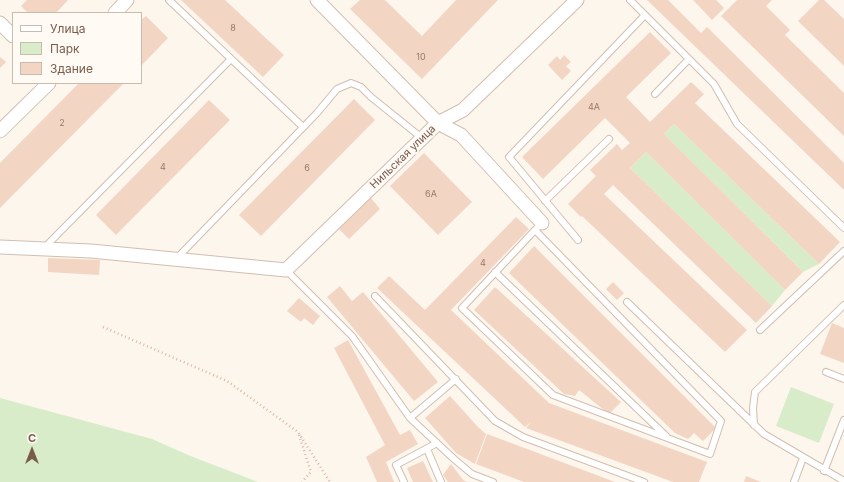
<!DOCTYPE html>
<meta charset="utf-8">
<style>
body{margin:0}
#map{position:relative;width:844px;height:482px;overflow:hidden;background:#fdf6ec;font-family:Inter,sans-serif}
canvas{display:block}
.legend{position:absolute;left:12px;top:12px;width:130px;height:72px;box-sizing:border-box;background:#fffaf3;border:1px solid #cabbb1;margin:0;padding:5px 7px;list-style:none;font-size:12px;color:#7a5c4d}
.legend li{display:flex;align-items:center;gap:8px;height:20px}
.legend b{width:20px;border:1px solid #cabbb1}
.north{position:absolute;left:12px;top:430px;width:40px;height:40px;-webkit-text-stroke:3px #fffaf3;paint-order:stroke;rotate:0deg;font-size:11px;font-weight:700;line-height:16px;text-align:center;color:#7a5c4d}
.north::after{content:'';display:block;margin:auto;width:14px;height:18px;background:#7a5c4d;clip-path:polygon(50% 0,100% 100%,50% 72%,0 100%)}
</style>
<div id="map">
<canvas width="844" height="482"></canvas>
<ul class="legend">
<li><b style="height:5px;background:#fff"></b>Улица</li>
<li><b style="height:11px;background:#d8ecc9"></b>Парк</li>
<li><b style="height:11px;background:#f3d5c3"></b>Здание</li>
</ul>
<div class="north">С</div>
</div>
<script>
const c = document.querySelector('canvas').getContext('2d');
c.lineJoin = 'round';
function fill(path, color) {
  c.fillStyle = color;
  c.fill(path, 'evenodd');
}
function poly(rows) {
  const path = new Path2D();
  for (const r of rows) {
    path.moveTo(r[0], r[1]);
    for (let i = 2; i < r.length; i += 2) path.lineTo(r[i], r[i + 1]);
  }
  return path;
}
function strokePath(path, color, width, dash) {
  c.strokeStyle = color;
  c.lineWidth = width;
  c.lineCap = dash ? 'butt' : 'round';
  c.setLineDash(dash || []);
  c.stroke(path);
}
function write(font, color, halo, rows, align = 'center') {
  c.font = font + ' Inter,sans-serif';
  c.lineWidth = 4;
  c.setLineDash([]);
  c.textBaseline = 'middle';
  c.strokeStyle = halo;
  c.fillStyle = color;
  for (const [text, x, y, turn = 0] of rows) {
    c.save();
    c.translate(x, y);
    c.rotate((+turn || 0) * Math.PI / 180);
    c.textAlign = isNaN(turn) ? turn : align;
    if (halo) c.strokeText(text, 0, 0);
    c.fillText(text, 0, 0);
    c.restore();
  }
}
fill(poly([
 [674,124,819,264,803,272,664,134],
 [646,152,785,290,772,306,630,168],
 [791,387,834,404,819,443,776,426],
 [0,398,152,439,188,455,258,482,0,482]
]), '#d8ecc9');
fill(poly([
 [27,0,68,0,56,13,28,13,21,6],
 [181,0,225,0,284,55,263,77],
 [360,0,385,0,422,36,456,0,498,0,422,79,350,9],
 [647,0,668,0,701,33,707,27,844,163,844,190],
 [693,0,716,0,724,8,712,20],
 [737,0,772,0,766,6,790,30,785,35,844,93,844,136,721,16],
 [819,0,824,0,844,19,844,66,798,21],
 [146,16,168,38,141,66,141,20],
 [650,32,671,53,626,97,650,122,691,82,704,94,695,103,840,242,819,264,674,124,664,134,803,272,785,290,646,152,630,168,772,306,756,323,613,185,604,194,747,330,725,352,582,216,581,217,568,204,596,176,590,170,617,144,622,150,630,143,605,118,543,179,522,157],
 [564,55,571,62,566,66,571,71,562,80,548,65,557,56,560,60],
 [0,57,6,62,0,68],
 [79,83,124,83,0,208,0,163],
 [354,99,375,120,261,236,239,215],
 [209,100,230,120,116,235,96,215],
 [424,153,472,202,438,235,390,186],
 [371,198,380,209,349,239,339,229],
 [516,217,529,229,451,310,549,403,707,462,699,482,673,482,526,428,531,422,525,427,377,288,389,276,425,310],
 [534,246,716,428,703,441,694,433,688,439,675,433,509,273],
 [48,258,100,260,99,275,48,272],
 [613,282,624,293,617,300,606,289],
 [340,286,352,301,363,292,438,382,414,401,327,297],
 [495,287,621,402,609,414,579,390,575,396,564,394,474,310],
 [299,298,320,316,313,325,304,318,301,322,287,311],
 [832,323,844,328,844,363,820,354],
 [348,340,400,435,410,430,418,444,386,462,394,482,377,482,366,457,385,445,334,348],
 [450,396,478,427,486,434,475,464,456,453,425,418],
 [487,434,615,482,524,482,476,464],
 [423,461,433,482,413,482,407,468],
 [451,464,464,481,468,482,448,482,443,475],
 [746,476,761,482,744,482]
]), '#f3d5c3');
const lane = poly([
 [169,0,303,127],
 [630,0,714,84,737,124,844,228],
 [655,94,689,59],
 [545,201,609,139],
 [535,230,721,421,710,454,553,395,462,308,535,230,542,223],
 [578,240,509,157,645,15],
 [44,248,231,59],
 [177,258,317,113,337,89,351,83,361,87,371,97,422,138],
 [286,270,352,336,410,418,454,459,472,474,493,482],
 [495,272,666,436],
 [375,296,495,421,523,437,644,482],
 [627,302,764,434,844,481],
 [760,330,844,251],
 [826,372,844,379],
 [410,418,456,379],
 [754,425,753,408,755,392,844,305],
 [427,449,441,482],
 [824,471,844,420],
 [404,482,396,465,437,443],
 [794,482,803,458]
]);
const street = poly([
 [317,0,438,123,461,135,542,223],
 [115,13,127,0],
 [0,23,13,36],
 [0,131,49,83],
 [0,247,91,251,286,270,438,123,463,110,577,0]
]);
strokePath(lane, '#d1beb0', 8);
strokePath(street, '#d1beb0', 15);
strokePath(poly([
 [103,327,227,381,298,432,330,482],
 [299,435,311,472,302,482]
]), '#d9b8a5', 2.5, [1, 3]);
strokePath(lane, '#fff', 6);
strokePath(street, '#fff', 13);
write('9px', '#987a6a', null, [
 ["8",233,28],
 ["10",421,57],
 ["4А",594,107],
 ["2",62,123],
 ["4",163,167],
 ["6",307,168],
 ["6А",431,194],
 ["4",483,263]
]);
write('11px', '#7a5c4d', '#fffaf3', [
 ["Нильская улица",403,157,-44]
]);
</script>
